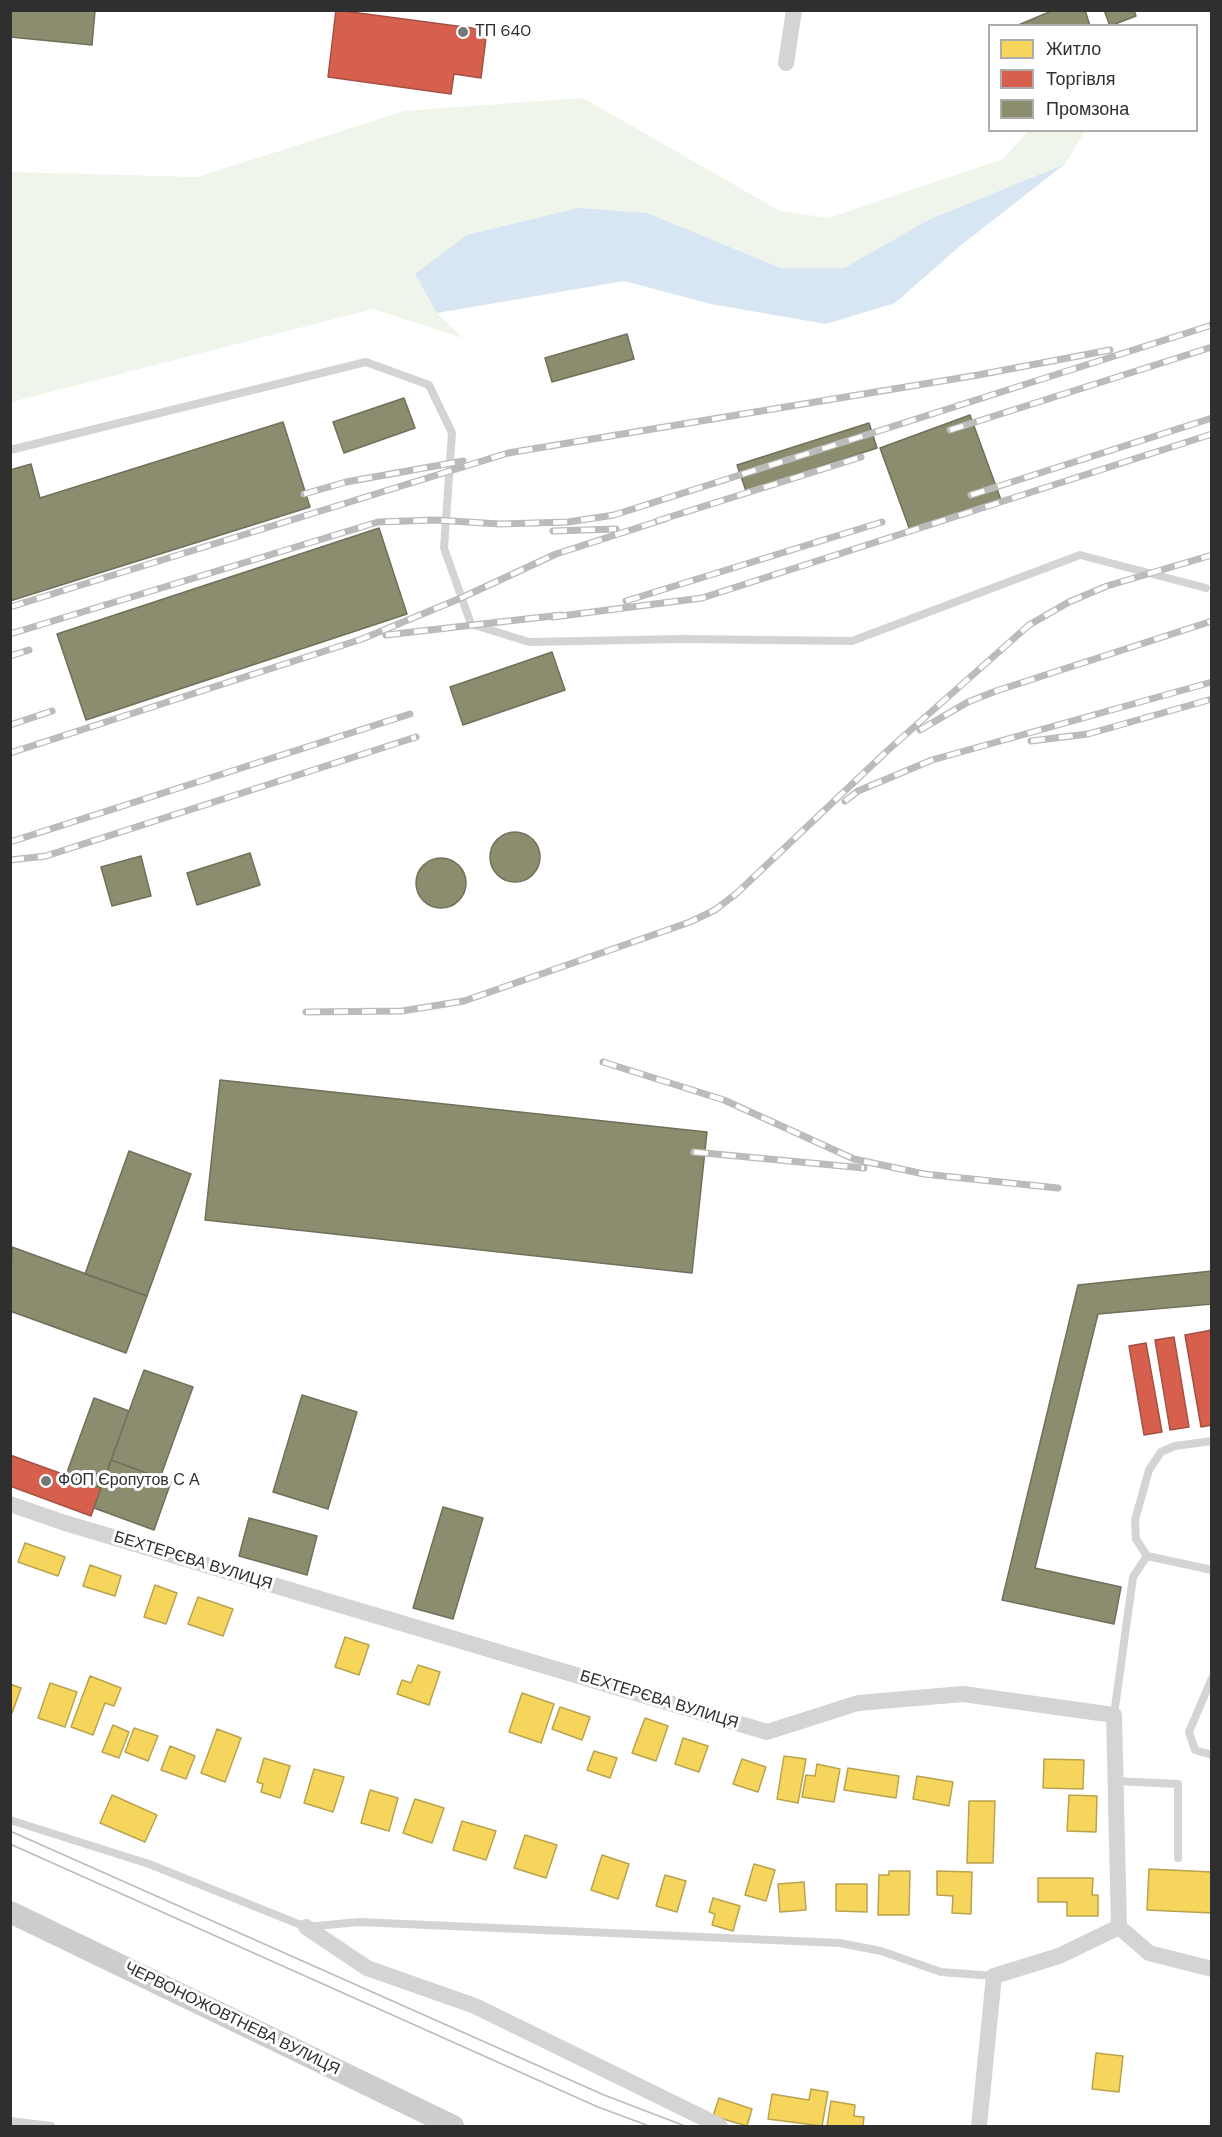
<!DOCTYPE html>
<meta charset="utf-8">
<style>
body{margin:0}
#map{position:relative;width:1222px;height:2137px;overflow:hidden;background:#fff;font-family:"DM Sans",sans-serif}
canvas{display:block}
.frame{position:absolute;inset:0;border:12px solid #2f2f2f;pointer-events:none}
.legend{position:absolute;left:988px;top:24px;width:210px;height:108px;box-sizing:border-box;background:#fff;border:2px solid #acacac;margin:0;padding:8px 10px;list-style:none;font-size:18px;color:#2f2f2f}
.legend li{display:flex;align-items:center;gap:12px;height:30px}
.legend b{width:30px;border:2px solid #acacac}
</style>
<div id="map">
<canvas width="1222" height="2137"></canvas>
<div class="frame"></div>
<ul class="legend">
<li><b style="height:16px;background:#f6d55c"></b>Житло</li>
<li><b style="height:16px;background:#d6604d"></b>Торгівля</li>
<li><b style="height:16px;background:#8c8c6e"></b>Промзона</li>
</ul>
</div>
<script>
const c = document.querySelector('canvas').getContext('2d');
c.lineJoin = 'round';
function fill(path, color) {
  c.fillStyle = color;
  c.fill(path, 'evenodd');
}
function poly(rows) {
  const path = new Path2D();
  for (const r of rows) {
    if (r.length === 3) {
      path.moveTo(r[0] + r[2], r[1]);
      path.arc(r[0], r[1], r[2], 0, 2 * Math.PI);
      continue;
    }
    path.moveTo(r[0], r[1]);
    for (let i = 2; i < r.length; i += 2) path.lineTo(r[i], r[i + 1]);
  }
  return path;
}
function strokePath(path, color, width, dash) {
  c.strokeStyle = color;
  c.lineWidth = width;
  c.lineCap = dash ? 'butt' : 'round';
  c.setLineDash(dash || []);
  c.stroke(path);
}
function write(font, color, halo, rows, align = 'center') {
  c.font = font + ' "DM Sans",sans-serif';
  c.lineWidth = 6;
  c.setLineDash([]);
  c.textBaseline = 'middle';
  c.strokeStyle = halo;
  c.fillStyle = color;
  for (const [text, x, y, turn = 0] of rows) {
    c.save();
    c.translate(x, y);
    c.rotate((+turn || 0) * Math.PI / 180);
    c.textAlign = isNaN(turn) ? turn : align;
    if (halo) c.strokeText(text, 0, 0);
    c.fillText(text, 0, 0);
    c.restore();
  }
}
fill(poly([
 [583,98,780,211,829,218,1003,159,1028,131,1085,131,1065,164,930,219,844,268,781,268,647,213,437,313,463,338,373,309,11,402,11,172,198,177,404,111]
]), '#f0f5eb');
fill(poly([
 [1065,164,960,246,895,303,826,324,711,304,624,281,437,313,415,274,467,235,578,208,647,213,781,268,844,268,930,219]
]), '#d8e6f3');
const homes = poly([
 [25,1543,65,1557,58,1576,18,1562,25,1543],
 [90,1565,121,1576,115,1596,83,1586,90,1565],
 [155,1585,177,1593,166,1624,144,1617,155,1585],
 [198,1597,233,1609,223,1636,188,1624,198,1597],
 [345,1637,369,1645,359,1675,335,1667,345,1637],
 [418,1665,440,1672,429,1705,397,1694,402,1680,411,1683,418,1665],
 [90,1676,121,1688,114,1706,105,1703,93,1735,71,1727,90,1676],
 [50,1683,77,1692,65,1727,38,1718,50,1683],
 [10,1684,21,1688,12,1713,10,1712,10,1684],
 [522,1693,554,1704,541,1743,509,1732,522,1693],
 [560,1707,590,1717,582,1740,552,1729,560,1707],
 [645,1718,668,1726,656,1761,632,1753,645,1718],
 [113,1725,129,1732,119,1758,102,1752,113,1725],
 [134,1728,158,1736,148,1761,125,1752,134,1728],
 [217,1729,241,1738,225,1782,201,1773,217,1729],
 [683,1738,708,1746,699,1772,675,1764,683,1738],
 [170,1746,195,1756,186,1779,161,1770,170,1746],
 [594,1751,617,1758,610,1778,587,1770,594,1751],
 [784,1756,806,1759,798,1803,777,1799,784,1756],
 [264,1758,290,1766,280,1798,261,1792,263,1784,257,1782,264,1758],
 [742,1759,766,1767,758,1792,733,1784,742,1759],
 [1044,1759,1084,1760,1083,1789,1043,1788,1044,1759],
 [817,1764,840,1769,834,1802,802,1797,806,1775,815,1776,817,1764],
 [848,1768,899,1776,896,1798,844,1790,848,1768],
 [314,1769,344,1777,333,1812,304,1803,314,1769],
 [917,1776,953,1782,949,1806,913,1799,917,1776],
 [370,1790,398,1798,389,1831,361,1823,370,1790],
 [112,1795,157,1815,145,1842,100,1823,112,1795],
 [1069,1795,1097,1796,1096,1832,1067,1831,1069,1795],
 [415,1799,444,1808,432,1843,403,1833,415,1799],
 [969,1801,995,1801,993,1863,967,1863,969,1801],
 [462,1821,496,1831,486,1860,453,1850,462,1821],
 [525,1835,557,1845,546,1878,514,1868,525,1835],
 [602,1855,629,1864,618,1899,591,1890,602,1855],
 [754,1864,775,1870,766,1901,745,1895,754,1864],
 [1149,1869,1212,1872,1212,1913,1147,1910,1149,1869],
 [889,1871,910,1871,909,1915,878,1915,879,1875,889,1875,889,1871],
 [937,1871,972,1872,971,1914,952,1913,953,1896,937,1895,937,1871],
 [665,1875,686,1881,677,1912,656,1906,665,1875],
 [1038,1878,1093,1878,1092,1895,1098,1895,1098,1916,1067,1916,1067,1902,1038,1902,1038,1878],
 [804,1882,806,1910,780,1912,778,1884,804,1882],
 [836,1884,867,1884,867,1912,836,1911,836,1884],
 [713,1898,740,1906,733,1931,712,1925,715,1914,709,1912,713,1898],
 [1096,2053,1123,2056,1119,2092,1092,2089,1096,2053],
 [811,2089,828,2092,822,2126,768,2119,772,2094,809,2100,811,2089],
 [719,2098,752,2109,747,2126,713,2116,719,2098],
 [831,2101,855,2105,854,2116,864,2117,863,2126,827,2126,831,2101]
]);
fill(homes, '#f6d55c');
strokePath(homes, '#baa34e', 1.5);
const shops = poly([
 [336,10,487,30,481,78,454,74,451,94,328,77,336,10],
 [1212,1330,1212,1425,1201,1427,1185,1335,1212,1330],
 [1174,1337,1189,1427,1170,1430,1155,1340,1174,1337],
 [1146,1343,1162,1432,1144,1435,1129,1346,1146,1343],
 [10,1455,101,1488,91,1516,10,1486,10,1455]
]);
fill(shops, '#d6604d');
strokePath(shops, '#a45144', 1.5);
const industry = poly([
 [10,10,95,11,92,45,10,37,10,10],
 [1054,10,1085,10,1090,26,1016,26,1054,10],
 [1104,10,1134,10,1136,16,1110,26,1104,10],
 [627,334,634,359,552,382,545,358,627,334],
 [404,398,415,428,344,453,333,422,404,398],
 [970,415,1001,500,911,533,880,448,970,415],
 [283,422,310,507,10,601,10,470,31,464,40,498,283,422],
 [869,423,877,448,746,491,737,465,869,423],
 [379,528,407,614,86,720,57,634,379,528],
 [552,652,565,690,463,725,450,687,552,652],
 [515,857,25],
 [250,853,260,885,197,905,187,873,250,853],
 [141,856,151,896,112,906,101,867,141,856],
 [441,883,25],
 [220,1080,707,1132,692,1273,205,1220,220,1080],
 [129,1151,191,1174,147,1296,85,1274,129,1151],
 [12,1247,147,1296,126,1353,10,1311,12,1247],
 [1212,1271,1212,1304,1098,1314,1035,1568,1121,1587,1114,1624,1002,1600,1078,1285,1212,1271],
 [144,1370,193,1387,160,1478,111,1460,144,1370],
 [302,1395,357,1412,328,1509,273,1492,302,1395],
 [94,1398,129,1411,101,1488,66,1475,94,1398],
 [111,1460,171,1482,154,1530,94,1508,111,1460],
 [443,1507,483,1518,453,1619,413,1608,443,1507],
 [249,1518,317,1536,307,1575,239,1556,249,1518]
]);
fill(industry, '#8c8c6e');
strokePath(industry, '#70705b', 1.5);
strokePath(poly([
 [10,450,366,362,429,385,452,433,444,548,471,624,529,642,682,639,852,641,1080,555,1206,588],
 [1147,1556,1136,1539,1135,1520,1149,1470,1161,1452,1175,1446,1212,1441],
 [1212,1678,1189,1732,1195,1750,1212,1755],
 [1114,1715,1133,1577,1147,1556,1212,1570],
 [1115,1781,1178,1784,1178,1858],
 [10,1820,149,1864,306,1927,359,1922,840,1943,881,1951,941,1972,994,1976],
 [10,2121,51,2126]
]), '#d4d4d4', 8);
strokePath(poly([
 [786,63,794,10],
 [10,1504,65,1523,767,1732,858,1703,963,1694,1114,1715,1119,1927],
 [306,1927,367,1968,475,2006,720,2126],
 [979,2126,994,1976,1059,1956,1119,1927,1149,1953,1212,1969]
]), '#d4d4d4', 16);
strokePath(poly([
 [10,1912,453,2126]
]), '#cdcdcd', 22);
strokePath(poly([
 [10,1831,604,2095,685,2126],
 [10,1844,598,2107,649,2126]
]), '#bbb', 1.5);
const rail = poly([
 [950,430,1212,347],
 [304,494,346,482,463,461],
 [971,495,1212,418],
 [657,521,861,457],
 [553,531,616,529],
 [626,601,882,522],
 [10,607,508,453,978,375,1110,350],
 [553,617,702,598,1212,434],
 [10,634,378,522,435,520,500,524,568,522,614,515,1212,325],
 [386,635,561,615],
 [10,656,29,650],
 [10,725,52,711],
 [920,730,968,702,996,691,1212,621],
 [1031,741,1088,734,1212,699],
 [10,753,362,639,461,598,556,554,665,519],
 [845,801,858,791,932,760,1212,682],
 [10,842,410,714],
 [10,860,46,856,416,737],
 [306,1012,402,1011,464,1001,690,922,715,910,737,893,887,751,1029,625,1069,602,1107,586,1212,555],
 [603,1062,724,1100,854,1159,924,1174,1058,1188],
 [694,1152,864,1168]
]);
strokePath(rail, '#bbb', 7);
strokePath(rail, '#fff', 4.5, [14]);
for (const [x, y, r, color] of [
 [463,32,6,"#787878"],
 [46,1481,6,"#787878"]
]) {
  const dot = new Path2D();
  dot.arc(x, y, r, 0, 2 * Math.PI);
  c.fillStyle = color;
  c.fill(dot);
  strokePath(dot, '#fff', 2);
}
write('16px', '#2f2f2f', '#fff', [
 ["ТП 640",475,32],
 ["ФОП Єропутов С А",58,1481]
], 'left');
write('16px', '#2f2f2f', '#fff', [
 ["БЕХТЕРЄВА ВУЛИЦЯ",193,1561,17],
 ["БЕХТЕРЄВА ВУЛИЦЯ",659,1700,17],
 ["ЧЕРВОНОЖОВТНЕВА ВУЛИЦЯ",232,2019,26]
]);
</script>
